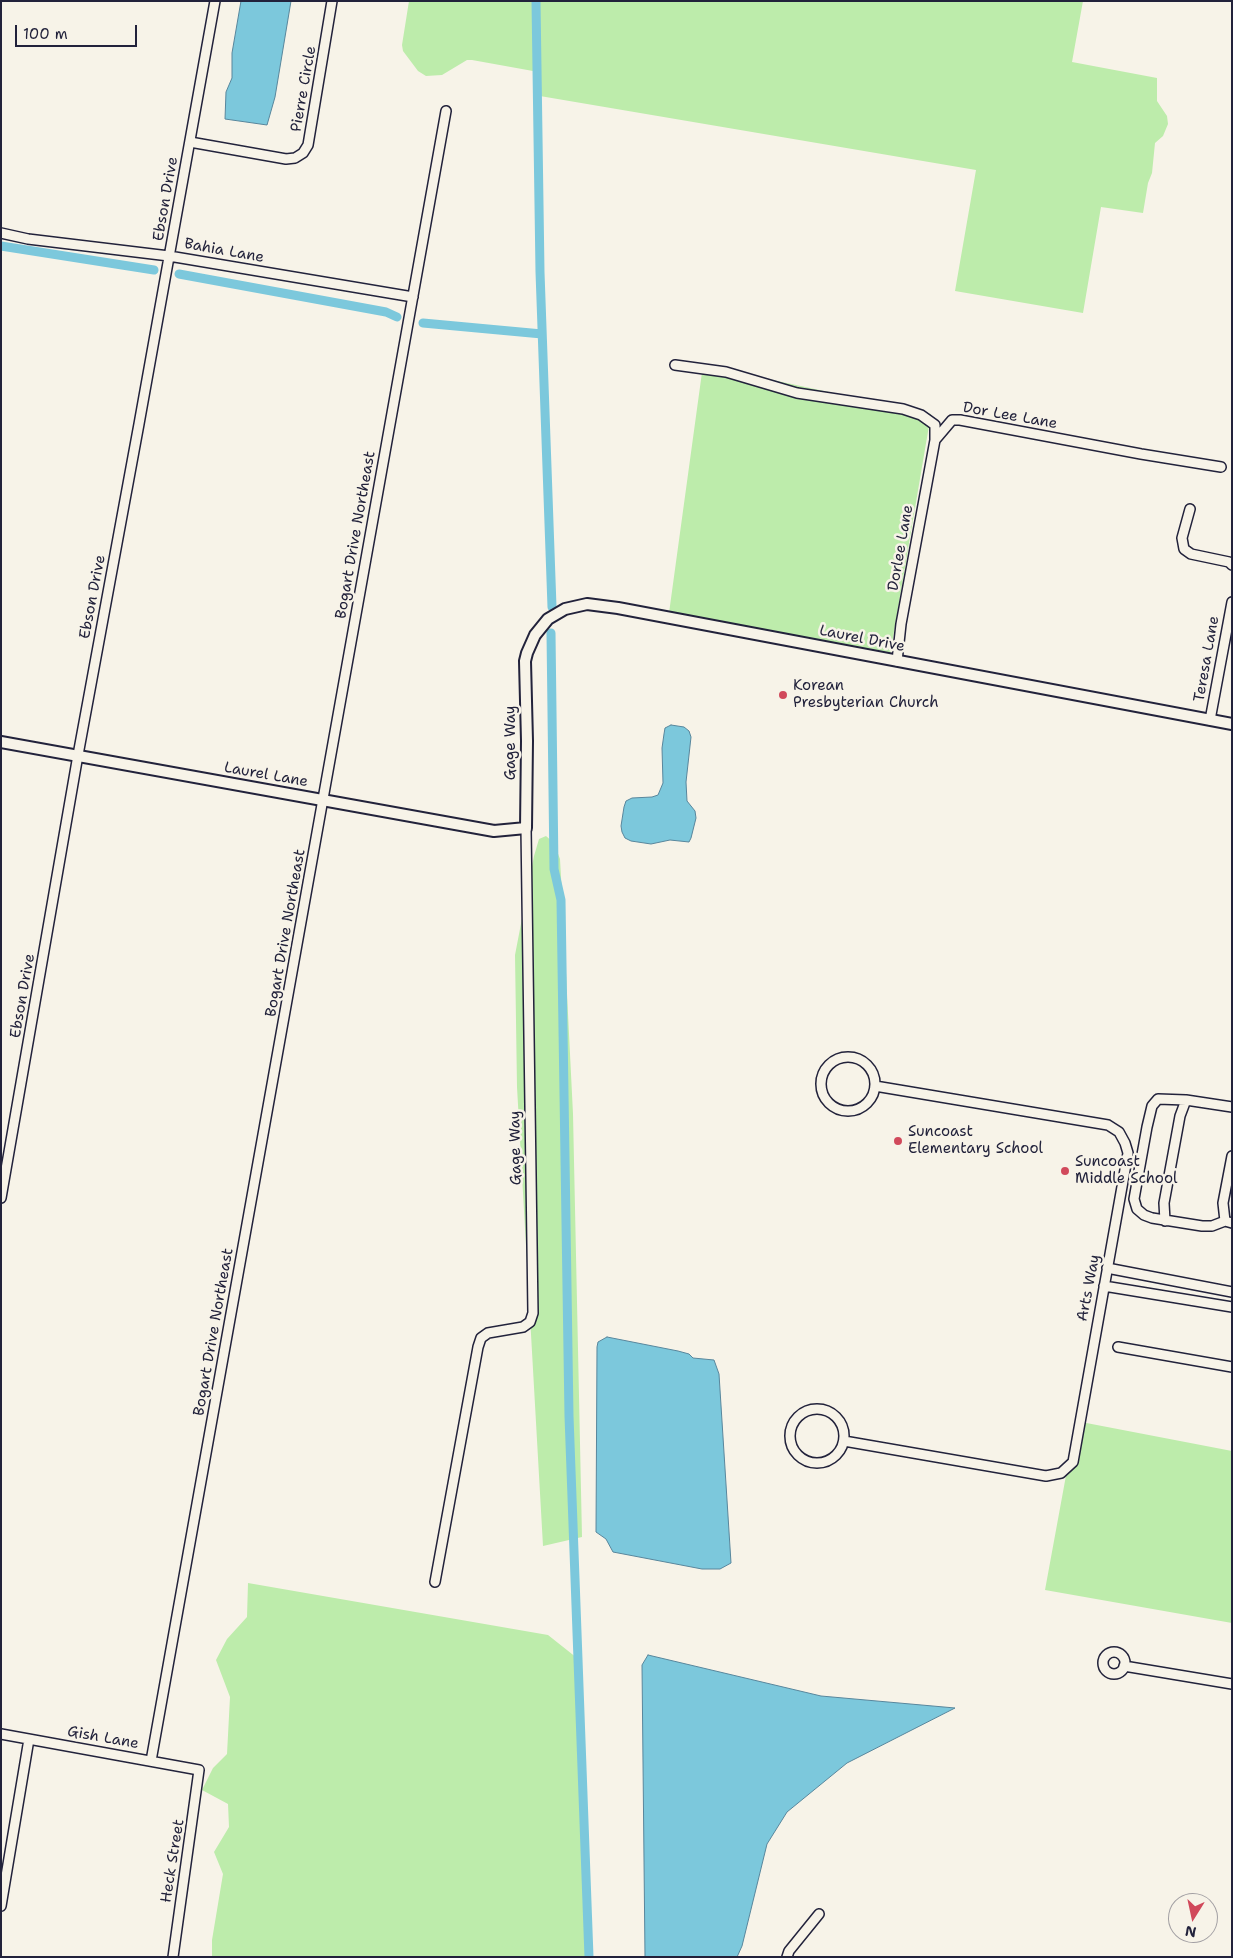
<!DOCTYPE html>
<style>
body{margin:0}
#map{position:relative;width:1233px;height:1958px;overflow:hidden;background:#f7f3e8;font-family:"Shantell Sans",sans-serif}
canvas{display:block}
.frame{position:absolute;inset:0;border:2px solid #22223b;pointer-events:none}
.north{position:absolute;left:1168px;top:1893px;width:50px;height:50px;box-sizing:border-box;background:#f7f3e8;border:1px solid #a29fa3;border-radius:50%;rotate:190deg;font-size:14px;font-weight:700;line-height:20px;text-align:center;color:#22223b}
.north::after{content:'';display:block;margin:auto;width:18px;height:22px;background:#d1495b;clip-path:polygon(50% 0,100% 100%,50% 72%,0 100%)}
.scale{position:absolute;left:15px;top:25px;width:122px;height:22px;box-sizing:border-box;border:2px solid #22223b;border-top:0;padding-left:6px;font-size:15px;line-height:18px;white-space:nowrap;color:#22223b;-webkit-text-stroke:4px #f7f3e8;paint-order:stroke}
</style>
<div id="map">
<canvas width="1233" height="1958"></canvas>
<div class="frame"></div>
<div class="north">N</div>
<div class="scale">100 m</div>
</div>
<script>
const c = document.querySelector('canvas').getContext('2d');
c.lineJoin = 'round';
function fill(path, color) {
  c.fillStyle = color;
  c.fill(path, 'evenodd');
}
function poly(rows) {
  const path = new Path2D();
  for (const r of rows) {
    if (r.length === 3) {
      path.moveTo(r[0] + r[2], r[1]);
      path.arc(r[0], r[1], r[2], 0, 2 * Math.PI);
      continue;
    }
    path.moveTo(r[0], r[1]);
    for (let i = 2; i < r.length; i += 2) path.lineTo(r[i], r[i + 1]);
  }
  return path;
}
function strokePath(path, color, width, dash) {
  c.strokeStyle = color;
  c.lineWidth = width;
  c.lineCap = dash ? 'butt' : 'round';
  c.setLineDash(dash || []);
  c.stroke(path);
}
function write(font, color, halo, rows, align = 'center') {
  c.font = font + ' "Shantell Sans",sans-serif';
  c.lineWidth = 5;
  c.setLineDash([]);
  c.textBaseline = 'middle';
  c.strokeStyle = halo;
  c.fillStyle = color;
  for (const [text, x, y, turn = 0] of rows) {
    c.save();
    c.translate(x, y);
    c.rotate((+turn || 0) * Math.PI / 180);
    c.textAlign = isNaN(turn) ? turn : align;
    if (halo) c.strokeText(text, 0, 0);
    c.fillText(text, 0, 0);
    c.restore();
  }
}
fill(poly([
 [409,1,1083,1,1072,62,1157,78,1157,101,1167,116,1168,124,1163,136,1155,143,1152,173,1148,183,1143,213,1101,207,1083,313,955,291,976,170,534,95,533,71,472,60,467,60,442,75,426,76,418,71,403,51,402,45],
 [703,365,931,414,890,655,669,613],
 [546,836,554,843,560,859,563,913,573,1114,582,1537,543,1546,517,1087,515,955,534,856,539,839],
 [1076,1421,1232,1451,1232,1623,1045,1590],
 [248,1583,548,1635,577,1658,587,1957,212,1957,212,1940,223,1874,214,1852,229,1827,228,1804,202,1790,213,1768,227,1754,230,1697,216,1660,227,1639,247,1617]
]), '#bdecab');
const water = poly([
 [241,1,291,1,275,97,267,125,225,119,226,92,232,78,232,53,241,1],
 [671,725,684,727,689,731,691,737,686,782,687,801,695,811,696,818,691,838,689,842,670,840,651,844,631,841,625,838,622,832,621,826,624,807,626,801,632,798,652,797,658,795,663,783,662,748,664,734,665,728,671,725],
 [607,1337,678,1351,689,1354,693,1358,714,1360,719,1374,731,1563,720,1569,702,1569,613,1552,606,1539,596,1532,597,1347,598,1342,607,1337],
 [648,1655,821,1696,955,1708,847,1763,787,1812,767,1844,742,1946,737,1957,645,1957,642,1665,648,1655]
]);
fill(water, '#7cc8dc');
strokePath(water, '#58869c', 1);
strokePath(poly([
 [536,1,540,272,552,607],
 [1,246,154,270],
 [179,274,386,312,397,317],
 [423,323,542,334],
 [551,633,554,869,561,900,569,1416,589,1957]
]), '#7cc8dc', 9);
const minor = poly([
 [190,142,286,159,295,158,303,153,308,145,332,1],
 [1,233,28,239,169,256,413,297],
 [675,365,726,372,797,393,903,409,921,415,935,425,935,440,901,624,897,661],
 [935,440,952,420,960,420,1141,454,1221,467],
 [1190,509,1182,538,1184,549,1191,554,1229,562,1232,565],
 [1210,720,1232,602],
 [848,1084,27],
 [1232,1107,1186,1100,1158,1099,1152,1106,1147,1127,1134,1199,1137,1209,1144,1215,1152,1218,1202,1226,1212,1226,1225,1221,1232,1223],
 [1,1198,78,755,139,424,215,1],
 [1165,1221,1164,1203,1180,1116,1186,1100],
 [1225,1221,1223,1203,1232,1156],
 [1107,1268,1232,1292],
 [1104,1286,1232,1307],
 [1118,1347,1232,1367],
 [817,1436,27],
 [844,1441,1046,1476,1061,1473,1073,1462,1128,1153,1125,1143,1119,1132,1108,1125,875,1086],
 [435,1582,478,1347,481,1338,488,1333,523,1327,530,1322,533,1313,526,828],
 [1114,1663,11],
 [1124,1666,1232,1684],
 [1,1734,199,1770,173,1957],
 [151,1761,446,111],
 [1,1906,29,1739],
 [787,1957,789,1951,819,1914]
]);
const tertiary = poly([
 [1,742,494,831,526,828,527,741,525,661,527,653,535,635,548,619,565,609,587,604,618,608,1232,724]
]);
strokePath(minor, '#22223b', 12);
strokePath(tertiary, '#22223b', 14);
strokePath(minor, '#f7f3e8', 9);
strokePath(tertiary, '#f7f3e8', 10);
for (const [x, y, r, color] of [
 [783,695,5,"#d1495b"],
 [898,1141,5,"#d1495b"],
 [1065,1171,5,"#d1495b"]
]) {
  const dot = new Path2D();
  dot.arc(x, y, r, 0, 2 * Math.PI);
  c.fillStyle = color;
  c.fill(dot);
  strokePath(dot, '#f7f3e8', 2);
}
write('15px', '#22223b', '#f7f3e8', [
 ["Pierre Circle",304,89,-80],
 ["Ebson Drive",166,199,-80],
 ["Bahia Lane",224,251,10],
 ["Dor Lee Lane",1010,416,10],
 ["Bogart Drive Northeast",356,535,-80],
 ["Dorlee Lane",901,548,-80],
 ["Ebson Drive",93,597,-79],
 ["Laurel Drive",862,639,11],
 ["Teresa Lane",1207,659,-80],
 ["Gage Way",511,743,-90],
 ["Laurel Lane",266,775,10],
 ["Bogart Drive Northeast",286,933,-80],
 ["Ebson Drive",23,996,-80],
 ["Gage Way",516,1148,-91],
 ["Arts Way",1089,1288,-79],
 ["Bogart Drive Northeast",214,1332,-80],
 ["Gish Lane",103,1738,10],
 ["Heck Street",173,1861,-81]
]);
write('15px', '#22223b', '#f7f3e8', [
 ["Korean",793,686],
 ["Presbyterian Church",793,703],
 ["Suncoast",908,1132],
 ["Elementary School",908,1149],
 ["Suncoast",1075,1162],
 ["Middle School",1075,1179]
], 'left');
</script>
